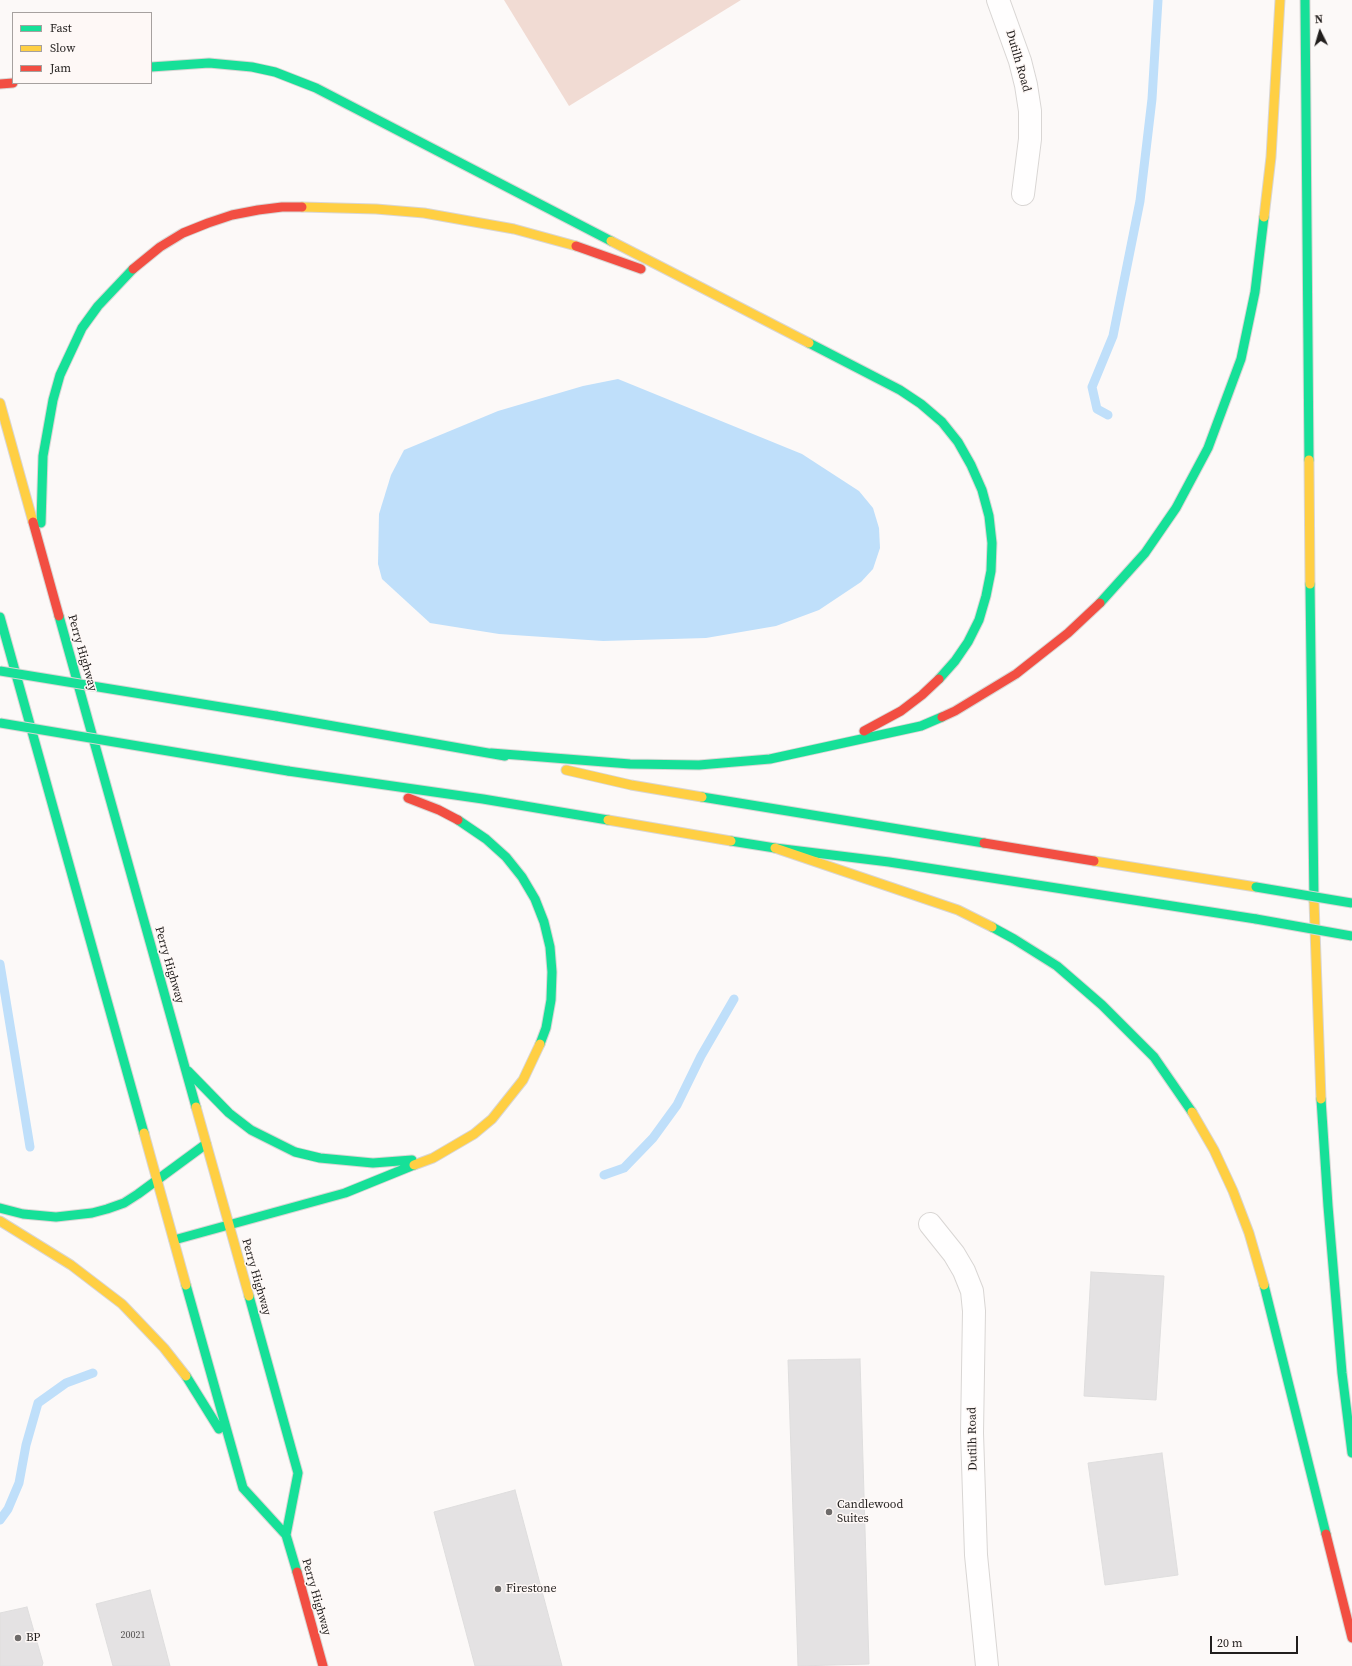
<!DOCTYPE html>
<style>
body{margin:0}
#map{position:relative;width:1352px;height:1666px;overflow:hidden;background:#fcf9f8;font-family:"Source Serif 4",serif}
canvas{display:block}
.legend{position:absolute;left:12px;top:12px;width:140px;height:72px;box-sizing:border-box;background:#fef8f6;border:1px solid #a6a19f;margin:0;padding:5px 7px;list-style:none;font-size:12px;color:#211e1d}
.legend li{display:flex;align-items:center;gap:8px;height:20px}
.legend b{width:20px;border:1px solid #a6a19f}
.north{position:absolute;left:1300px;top:12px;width:40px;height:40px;-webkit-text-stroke:3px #fef8f6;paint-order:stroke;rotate:355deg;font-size:11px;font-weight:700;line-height:16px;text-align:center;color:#211e1d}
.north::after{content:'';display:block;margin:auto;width:14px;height:18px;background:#211e1d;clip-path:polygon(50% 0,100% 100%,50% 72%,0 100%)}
.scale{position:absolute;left:1210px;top:1636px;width:88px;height:18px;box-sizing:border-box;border:2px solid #211e1d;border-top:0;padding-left:5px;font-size:12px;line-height:14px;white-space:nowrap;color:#211e1d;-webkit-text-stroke:3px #fef8f6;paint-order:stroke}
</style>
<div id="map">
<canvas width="1352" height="1666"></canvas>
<ul class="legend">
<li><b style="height:5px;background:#16e098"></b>Fast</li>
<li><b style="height:5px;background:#ffcf43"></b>Slow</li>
<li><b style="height:5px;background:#f24e42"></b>Jam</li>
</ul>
<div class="north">N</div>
<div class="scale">20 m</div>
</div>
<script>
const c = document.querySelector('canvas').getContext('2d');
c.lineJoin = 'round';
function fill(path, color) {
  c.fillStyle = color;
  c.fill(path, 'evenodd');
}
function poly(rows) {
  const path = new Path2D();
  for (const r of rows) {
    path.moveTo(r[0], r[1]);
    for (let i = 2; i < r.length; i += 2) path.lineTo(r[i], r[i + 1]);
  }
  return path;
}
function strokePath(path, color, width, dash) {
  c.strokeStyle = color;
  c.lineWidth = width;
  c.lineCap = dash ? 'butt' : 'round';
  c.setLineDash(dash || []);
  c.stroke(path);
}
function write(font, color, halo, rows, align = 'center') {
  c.font = font + ' "Source Serif 4",serif';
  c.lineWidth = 3;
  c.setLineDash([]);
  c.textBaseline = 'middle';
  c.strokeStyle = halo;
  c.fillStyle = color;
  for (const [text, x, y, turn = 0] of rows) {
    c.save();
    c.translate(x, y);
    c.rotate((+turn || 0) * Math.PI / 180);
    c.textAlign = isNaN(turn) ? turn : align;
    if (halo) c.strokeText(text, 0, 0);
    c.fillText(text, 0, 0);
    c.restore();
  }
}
fill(poly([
 [504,0,741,0,569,106]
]), '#f1dbd3');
fill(poly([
 [618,379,802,454,859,491,873,508,879,528,880,548,873,569,861,582,819,610,776,626,706,638,603,641,499,634,430,623,382,579,378,564,379,514,391,475,404,450,498,411,583,386]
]), '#bfdffa');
strokePath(poly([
 [1108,415,1097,409,1092,387,1113,336,1140,201,1152,99,1158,0],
 [0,964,30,1147],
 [604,1175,624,1168,653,1138,677,1105,701,1056,734,999],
 [0,1520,8,1509,19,1483,26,1445,38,1403,66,1383,93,1373]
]), '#bfdffa', 9);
const building = poly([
 [1091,1272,1164,1276,1156,1400,1084,1396,1091,1272],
 [860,1359,869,1664,798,1666,788,1360,860,1359],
 [1162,1453,1178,1575,1105,1585,1088,1463,1162,1453],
 [515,1490,562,1666,475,1666,434,1512,515,1490],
 [150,1590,170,1666,113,1666,96,1604,150,1590],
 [27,1607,43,1663,42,1666,0,1666,0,1613,27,1607]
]);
fill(building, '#e4e2e3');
strokePath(building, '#dfdede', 1);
const street = poly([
 [998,0,1020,61,1026,85,1030,111,1030,139,1023,194],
 [930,1224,954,1254,964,1271,972,1291,974,1311,972,1433,976,1555,987,1666]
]);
const fast = poly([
 [1305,0,1309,460],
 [151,67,209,63,252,67,275,72,316,88,611,241],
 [809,343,900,390,921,404,942,422,958,442,971,465,982,490,989,516,992,543,991,571,986,596,979,620,968,642,955,661,939,679],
 [41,523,43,456,53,400,60,375,82,328,98,306,133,269],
 [1310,584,1314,901],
 [1100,603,1145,553,1176,508,1208,448,1241,359,1255,292,1264,217],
 [59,616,196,1107],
 [0,617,144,1133],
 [276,716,505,756],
 [491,753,630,764,699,765,770,759,921,726,942,717],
 [288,771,483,799,608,820],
 [702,797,984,843],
 [458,820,486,839,506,857,522,877,535,899,544,922,550,947,552,972,551,1000,546,1028,540,1044],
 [731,841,775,848,889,862,1256,919],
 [992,927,1014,939,1057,966,1102,1005,1154,1057,1192,1112],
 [188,1071,229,1113,251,1130,295,1152,320,1158,373,1163,412,1160],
 [1321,1099,1328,1206,1342,1373,1352,1453],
 [0,1208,23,1214,56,1217,92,1213,107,1209,124,1203,138,1194,206,1144],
 [174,1240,345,1193,414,1165],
 [186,1285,243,1488,286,1535],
 [1264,1285,1326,1534],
 [249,1296,298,1473,286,1535,297,1572],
 [186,1376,219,1429]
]);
const slow = poly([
 [302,207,376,209,424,213,514,229,576,246],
 [1264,217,1271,157,1280,0],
 [611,241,809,343],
 [0,403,33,522],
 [1309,460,1310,584],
 [566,770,631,785,702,797],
 [608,820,731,841],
 [775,848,958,910,992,927],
 [1094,861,1256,887],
 [1314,901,1321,1099],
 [196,1107,249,1296],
 [1192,1112,1214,1150,1233,1191,1249,1233,1264,1285],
 [144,1133,186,1285],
 [414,1165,433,1158,474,1134,492,1119,523,1080,540,1044],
 [0,1221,71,1265,122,1304,164,1348,186,1376]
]);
const jam = poly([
 [0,84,13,83],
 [576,246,641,269],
 [133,269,160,247,183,233,208,223,232,215,258,210,282,207,302,207],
 [33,522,59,616],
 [942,717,955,711,1016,674,1068,633,1100,603],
 [864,731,901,711,922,695,939,679],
 [408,798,439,810,458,820],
 [984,843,1094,861],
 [1326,1534,1352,1638],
 [297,1572,323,1666]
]);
strokePath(street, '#d9d6d4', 24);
strokePath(fast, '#d9d6d4', 11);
strokePath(slow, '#d9d6d4', 11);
strokePath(jam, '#d9d6d4', 11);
strokePath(street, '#fffefe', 22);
strokePath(fast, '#16e098', 9);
strokePath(slow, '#ffcf43', 9);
strokePath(jam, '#f24e42', 9);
const fastBridge = poly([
 [0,671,276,716],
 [0,723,288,771],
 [1256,887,1352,903],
 [1256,919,1352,936]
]);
strokePath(fastBridge, '#d9d6d4', 11, []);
strokePath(fastBridge, '#16e098', 9);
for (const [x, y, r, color] of [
 [829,1512,4,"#6e6b6a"],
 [498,1589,4,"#6e6b6a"],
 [18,1638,4,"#6e6b6a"]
]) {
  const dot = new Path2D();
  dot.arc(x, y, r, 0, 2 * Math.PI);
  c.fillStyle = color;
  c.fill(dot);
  strokePath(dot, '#fef8f6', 1.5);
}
write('10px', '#545150', null, [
 ["20021",133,1635]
]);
write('12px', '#211e1d', '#fef8f6', [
 ["Dutilh Road",1018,61,74],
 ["Perry Highway",82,653,74],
 ["Perry Highway",169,965,74],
 ["Perry Highway",256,1277,74],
 ["Dutilh Road",973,1439,-91],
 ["Perry Highway",316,1597,74]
]);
write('12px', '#211e1d', '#fef8f6', [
 ["Candlewood",837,1505],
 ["Suites",837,1519],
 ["Firestone",506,1589],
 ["BP",26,1638]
], 'left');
</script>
